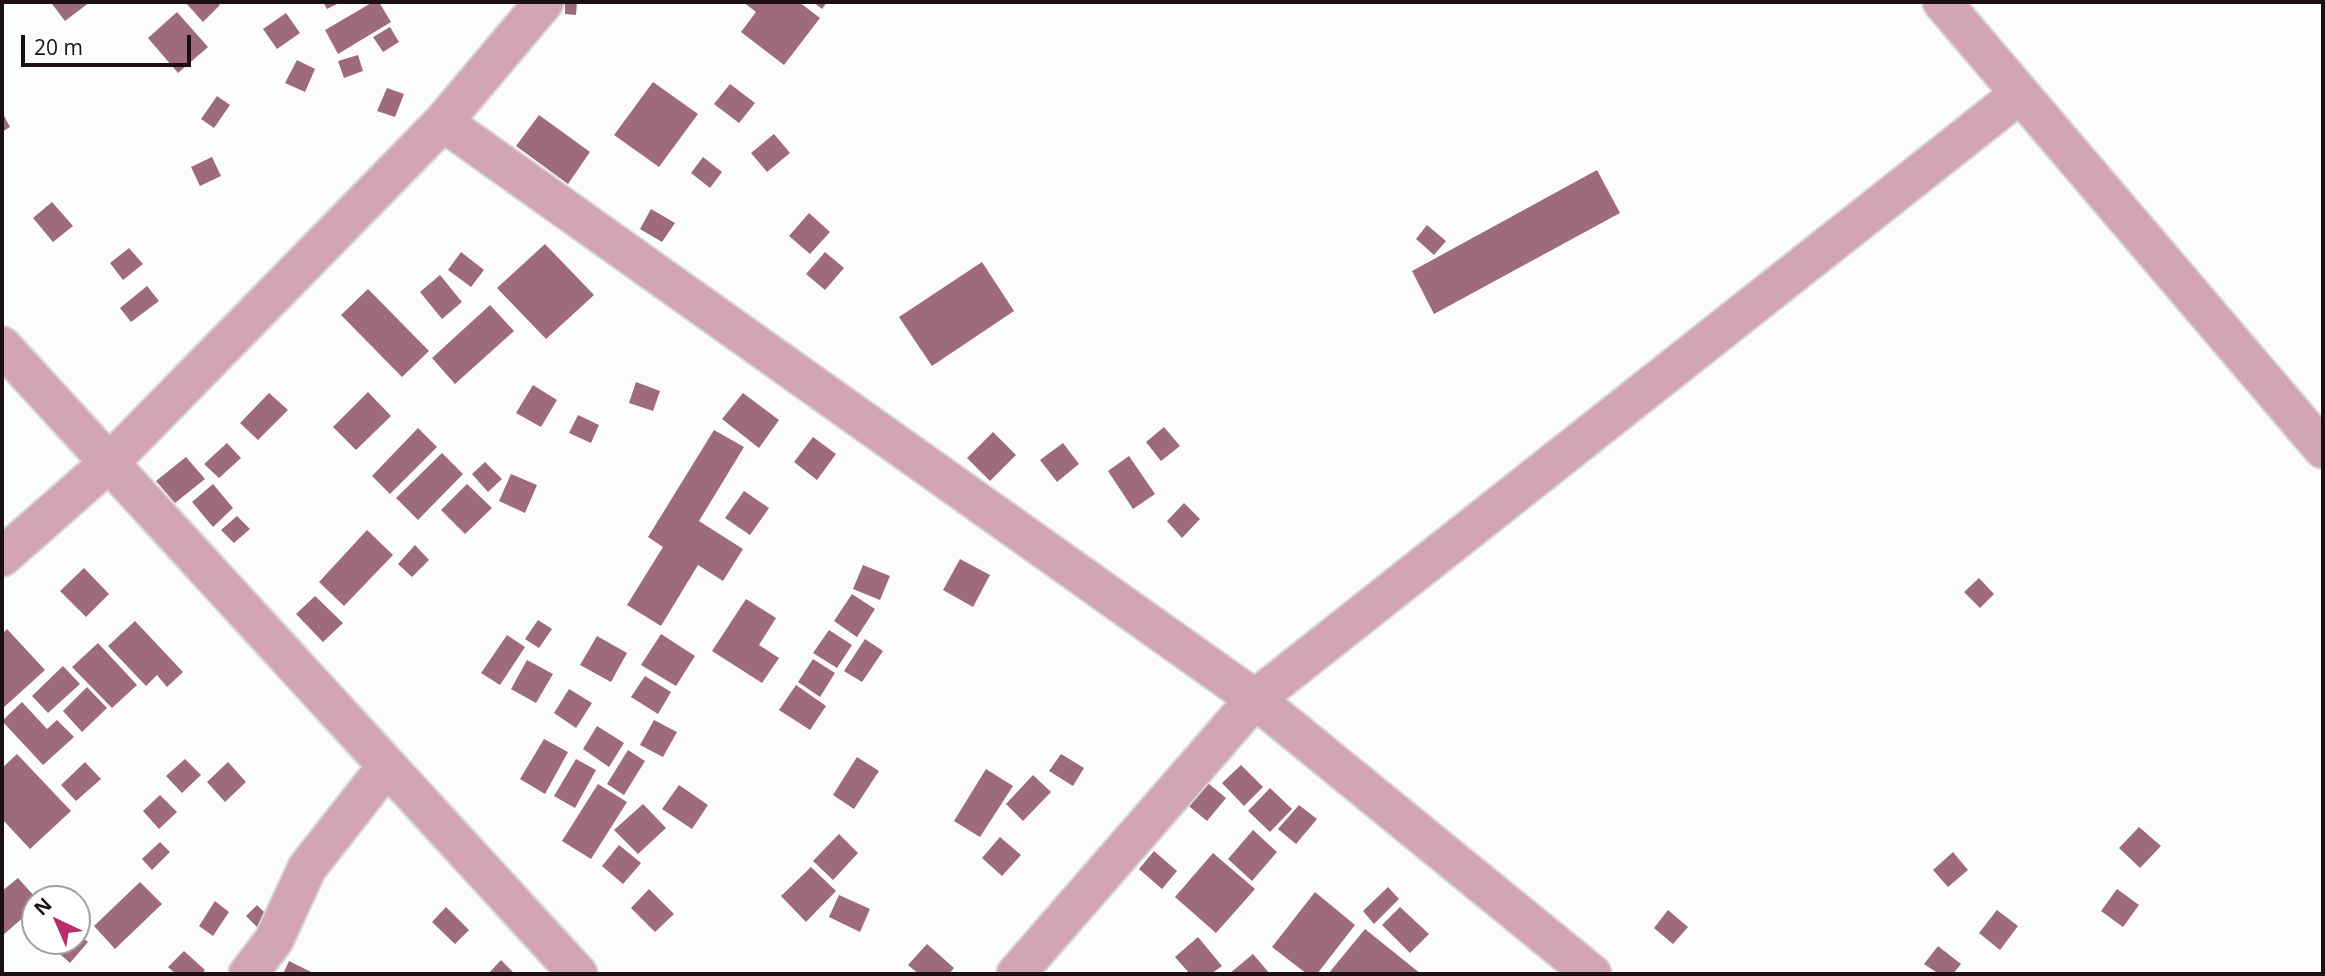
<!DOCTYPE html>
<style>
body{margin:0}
#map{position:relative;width:2325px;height:976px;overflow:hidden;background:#fcfcfc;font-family:"Open Sans",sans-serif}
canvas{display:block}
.frame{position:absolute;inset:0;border:4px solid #1a0f12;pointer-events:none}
.north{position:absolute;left:21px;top:885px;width:70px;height:70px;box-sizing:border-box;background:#fff;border:2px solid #a39fa0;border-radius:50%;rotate:316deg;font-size:19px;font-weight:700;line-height:28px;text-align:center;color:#1a0f12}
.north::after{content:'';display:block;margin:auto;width:24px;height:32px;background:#b92e68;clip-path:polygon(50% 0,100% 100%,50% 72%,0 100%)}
.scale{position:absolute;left:21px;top:35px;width:170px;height:32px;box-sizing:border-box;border:4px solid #1a0f12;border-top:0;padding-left:9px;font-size:21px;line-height:24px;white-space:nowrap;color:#1a0f12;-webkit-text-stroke:5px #fff;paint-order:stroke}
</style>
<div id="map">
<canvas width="2325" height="976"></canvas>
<div class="frame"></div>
<div class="north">N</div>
<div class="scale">20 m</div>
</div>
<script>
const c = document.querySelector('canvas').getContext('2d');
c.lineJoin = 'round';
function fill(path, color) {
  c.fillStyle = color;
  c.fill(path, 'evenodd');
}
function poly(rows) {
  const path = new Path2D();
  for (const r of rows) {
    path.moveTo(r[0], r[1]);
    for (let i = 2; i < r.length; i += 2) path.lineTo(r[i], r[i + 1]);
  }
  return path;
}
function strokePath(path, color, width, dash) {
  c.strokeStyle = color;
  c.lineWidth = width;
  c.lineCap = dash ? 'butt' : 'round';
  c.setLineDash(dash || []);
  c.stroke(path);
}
fill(poly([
 [55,2,90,2,65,21,52,4],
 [188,2,217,2,220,5,203,22,186,3],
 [323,2,341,2,327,9],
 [373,2,379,2,391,22,338,54,325,30],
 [565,2,577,2,576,15,565,14],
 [743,2,799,2,820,18,784,65,741,32,756,12],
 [813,2,827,2,822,9],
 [177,12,208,47,178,73,148,38],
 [286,13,300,33,277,49,263,29],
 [390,27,399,42,383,52,373,37],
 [358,55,363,71,344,78,338,61],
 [297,60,315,69,305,92,285,83],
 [653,82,698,114,659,167,614,135],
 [730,84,755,103,739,123,714,104],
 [387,88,404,94,395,117,377,111],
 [217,96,230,105,214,128,201,119],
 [2,112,10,127,2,132],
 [539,115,590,152,568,184,516,146],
 [774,134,790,153,767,172,751,153],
 [212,157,221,176,200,186,191,167],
 [703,157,722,172,710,188,691,173],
 [1597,170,1620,213,1434,314,1412,271],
 [52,202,73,226,53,242,33,218],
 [651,209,675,223,662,242,640,229],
 [809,213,830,232,810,254,789,236],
 [1427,225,1446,241,1434,255,1416,239],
 [545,244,594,295,546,339,497,288],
 [129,248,143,264,123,280,110,263],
 [461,252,484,270,471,287,448,270],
 [825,252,844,268,825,290,806,274],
 [982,262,1014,311,932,366,899,317],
 [440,275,462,302,442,319,420,292],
 [147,286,159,301,131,322,120,308],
 [368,289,429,351,402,377,341,315],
 [490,305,514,331,455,384,432,358],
 [636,382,660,391,653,411,629,403],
 [533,385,557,400,541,427,516,413],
 [368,392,391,416,356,450,333,427],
 [269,393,288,410,258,440,240,423],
 [743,393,779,420,759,448,722,419],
 [578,415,599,425,591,443,569,433],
 [1164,427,1180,446,1161,461,1146,442],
 [418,428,437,447,390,494,372,476],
 [714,430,744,447,699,521,743,549,723,581,698,565,661,626,627,605,663,547,648,537],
 [993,432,1016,455,990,481,967,458],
 [813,437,836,454,817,480,794,462],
 [227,443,241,458,219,478,204,464],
 [1063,443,1079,464,1057,482,1040,460],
 [442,453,463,474,418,520,396,498],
 [1129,456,1155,494,1133,509,1108,471],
 [186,457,205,479,175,503,156,481],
 [485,462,502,479,488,492,472,474],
 [511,474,537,485,525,513,499,501],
 [213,484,233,508,213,527,192,502],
 [467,484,492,508,465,534,441,510],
 [744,491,769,508,750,535,725,518],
 [1184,503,1200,519,1182,538,1167,521],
 [237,516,250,529,234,543,221,530],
 [367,530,393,555,344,606,319,582],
 [415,545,429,560,412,577,398,564],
 [960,559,990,575,973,607,943,590],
 [863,565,890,576,880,600,853,589],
 [84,568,109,594,86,617,60,591],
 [1979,578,1994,594,1980,608,1964,592],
 [852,594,875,609,857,637,834,621],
 [315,596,343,623,323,642,296,614],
 [746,599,776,618,759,645,779,658,762,683,712,651],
 [538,620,552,629,539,648,525,639],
 [135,621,183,672,167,687,157,675,146,686,108,646],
 [7,629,45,670,2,709,2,634],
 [829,630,852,645,837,668,813,653],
 [661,634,695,656,676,686,641,665],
 [507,635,525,647,500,685,481,673],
 [597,636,627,653,611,682,580,665],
 [865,639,883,651,862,682,844,671],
 [98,643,137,685,112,708,72,667],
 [813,659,835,673,820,697,798,682],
 [527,660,553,674,536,703,511,689],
 [63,666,80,684,48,713,32,696],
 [645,676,671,692,658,714,631,697],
 [796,685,826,706,810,730,779,710],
 [87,687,107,708,82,732,63,711],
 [569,689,592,703,576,728,554,713],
 [22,702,47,729,57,720,74,737,43,765,2,721],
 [654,720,677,732,663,757,640,745],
 [597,726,624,743,609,767,583,749],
 [544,739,568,752,545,794,520,779],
 [628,750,645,761,624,795,607,784],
 [17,754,71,811,30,849,2,819,2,768],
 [1061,754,1084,768,1073,786,1049,771],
 [857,757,879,771,854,809,833,795],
 [185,759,201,775,182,793,166,776],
 [576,759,596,770,575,808,554,796],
 [85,762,101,779,76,801,61,785],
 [228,762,246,782,225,802,207,782],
 [1241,765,1263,787,1244,806,1222,783],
 [986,769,1013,786,980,837,954,821],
 [1033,775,1051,792,1023,821,1006,804],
 [1203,779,1226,798,1207,821,1184,802],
 [598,784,627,802,591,859,562,841],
 [679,785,708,805,692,829,662,809],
 [1270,788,1292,809,1270,832,1248,811],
 [160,795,177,812,159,829,143,811],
 [643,804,666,828,638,854,614,830],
 [1299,805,1317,819,1296,844,1278,829],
 [2139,827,2161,846,2140,868,2119,848],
 [1253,830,1277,852,1252,881,1228,859],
 [839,834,858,853,833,880,813,861],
 [1000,837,1021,855,1002,876,982,858],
 [160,842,170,852,152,870,142,859],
 [619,845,641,863,623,884,602,866],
 [1154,851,1177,871,1162,889,1139,869],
 [1953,852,1968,870,1948,887,1933,870],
 [1213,853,1255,889,1216,933,1175,897],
 [811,867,836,891,806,922,781,896],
 [18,878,35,897,35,907,2,936,2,891],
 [140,882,162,904,115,949,94,926],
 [1388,887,1399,899,1374,924,1363,911],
 [649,889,674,914,655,932,631,908],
 [2117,889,2139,905,2123,927,2101,911],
 [1315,892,1355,925,1317,974,1307,974,1272,947],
 [839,895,870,909,860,932,829,917],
 [215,901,229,912,213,936,199,926],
 [257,905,270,918,259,929,246,916],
 [446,907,469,930,455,944,432,922],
 [1400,907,1429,934,1410,953,1382,925],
 [1668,910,1688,927,1673,944,1654,928],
 [1997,910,2018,926,2000,950,1979,933],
 [1365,929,1421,974,1328,974],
 [77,933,88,942,70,963,52,947,57,941,77,941],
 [1198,937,1222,966,1211,974,1190,974,1175,957],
 [927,944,954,968,949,974,919,974,908,965],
 [1938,946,1961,964,1953,974,1939,974,1924,964],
 [184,951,205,970,202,974,176,974,168,967],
 [1253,954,1270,974,1229,974],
 [501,960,515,974,488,974],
 [289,961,315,974,283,974]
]), '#9d6b79');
const minor = poly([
 [1942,2,2323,449],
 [443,122,1255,699,1592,974],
 [2,346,578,974],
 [2,557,110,462,443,122,544,2],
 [248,974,274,940,307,868,387,766],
 [1016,974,1255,699,2020,94]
]);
strokePath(minor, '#d8d6d7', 42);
strokePath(minor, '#d3a4b1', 38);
</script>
